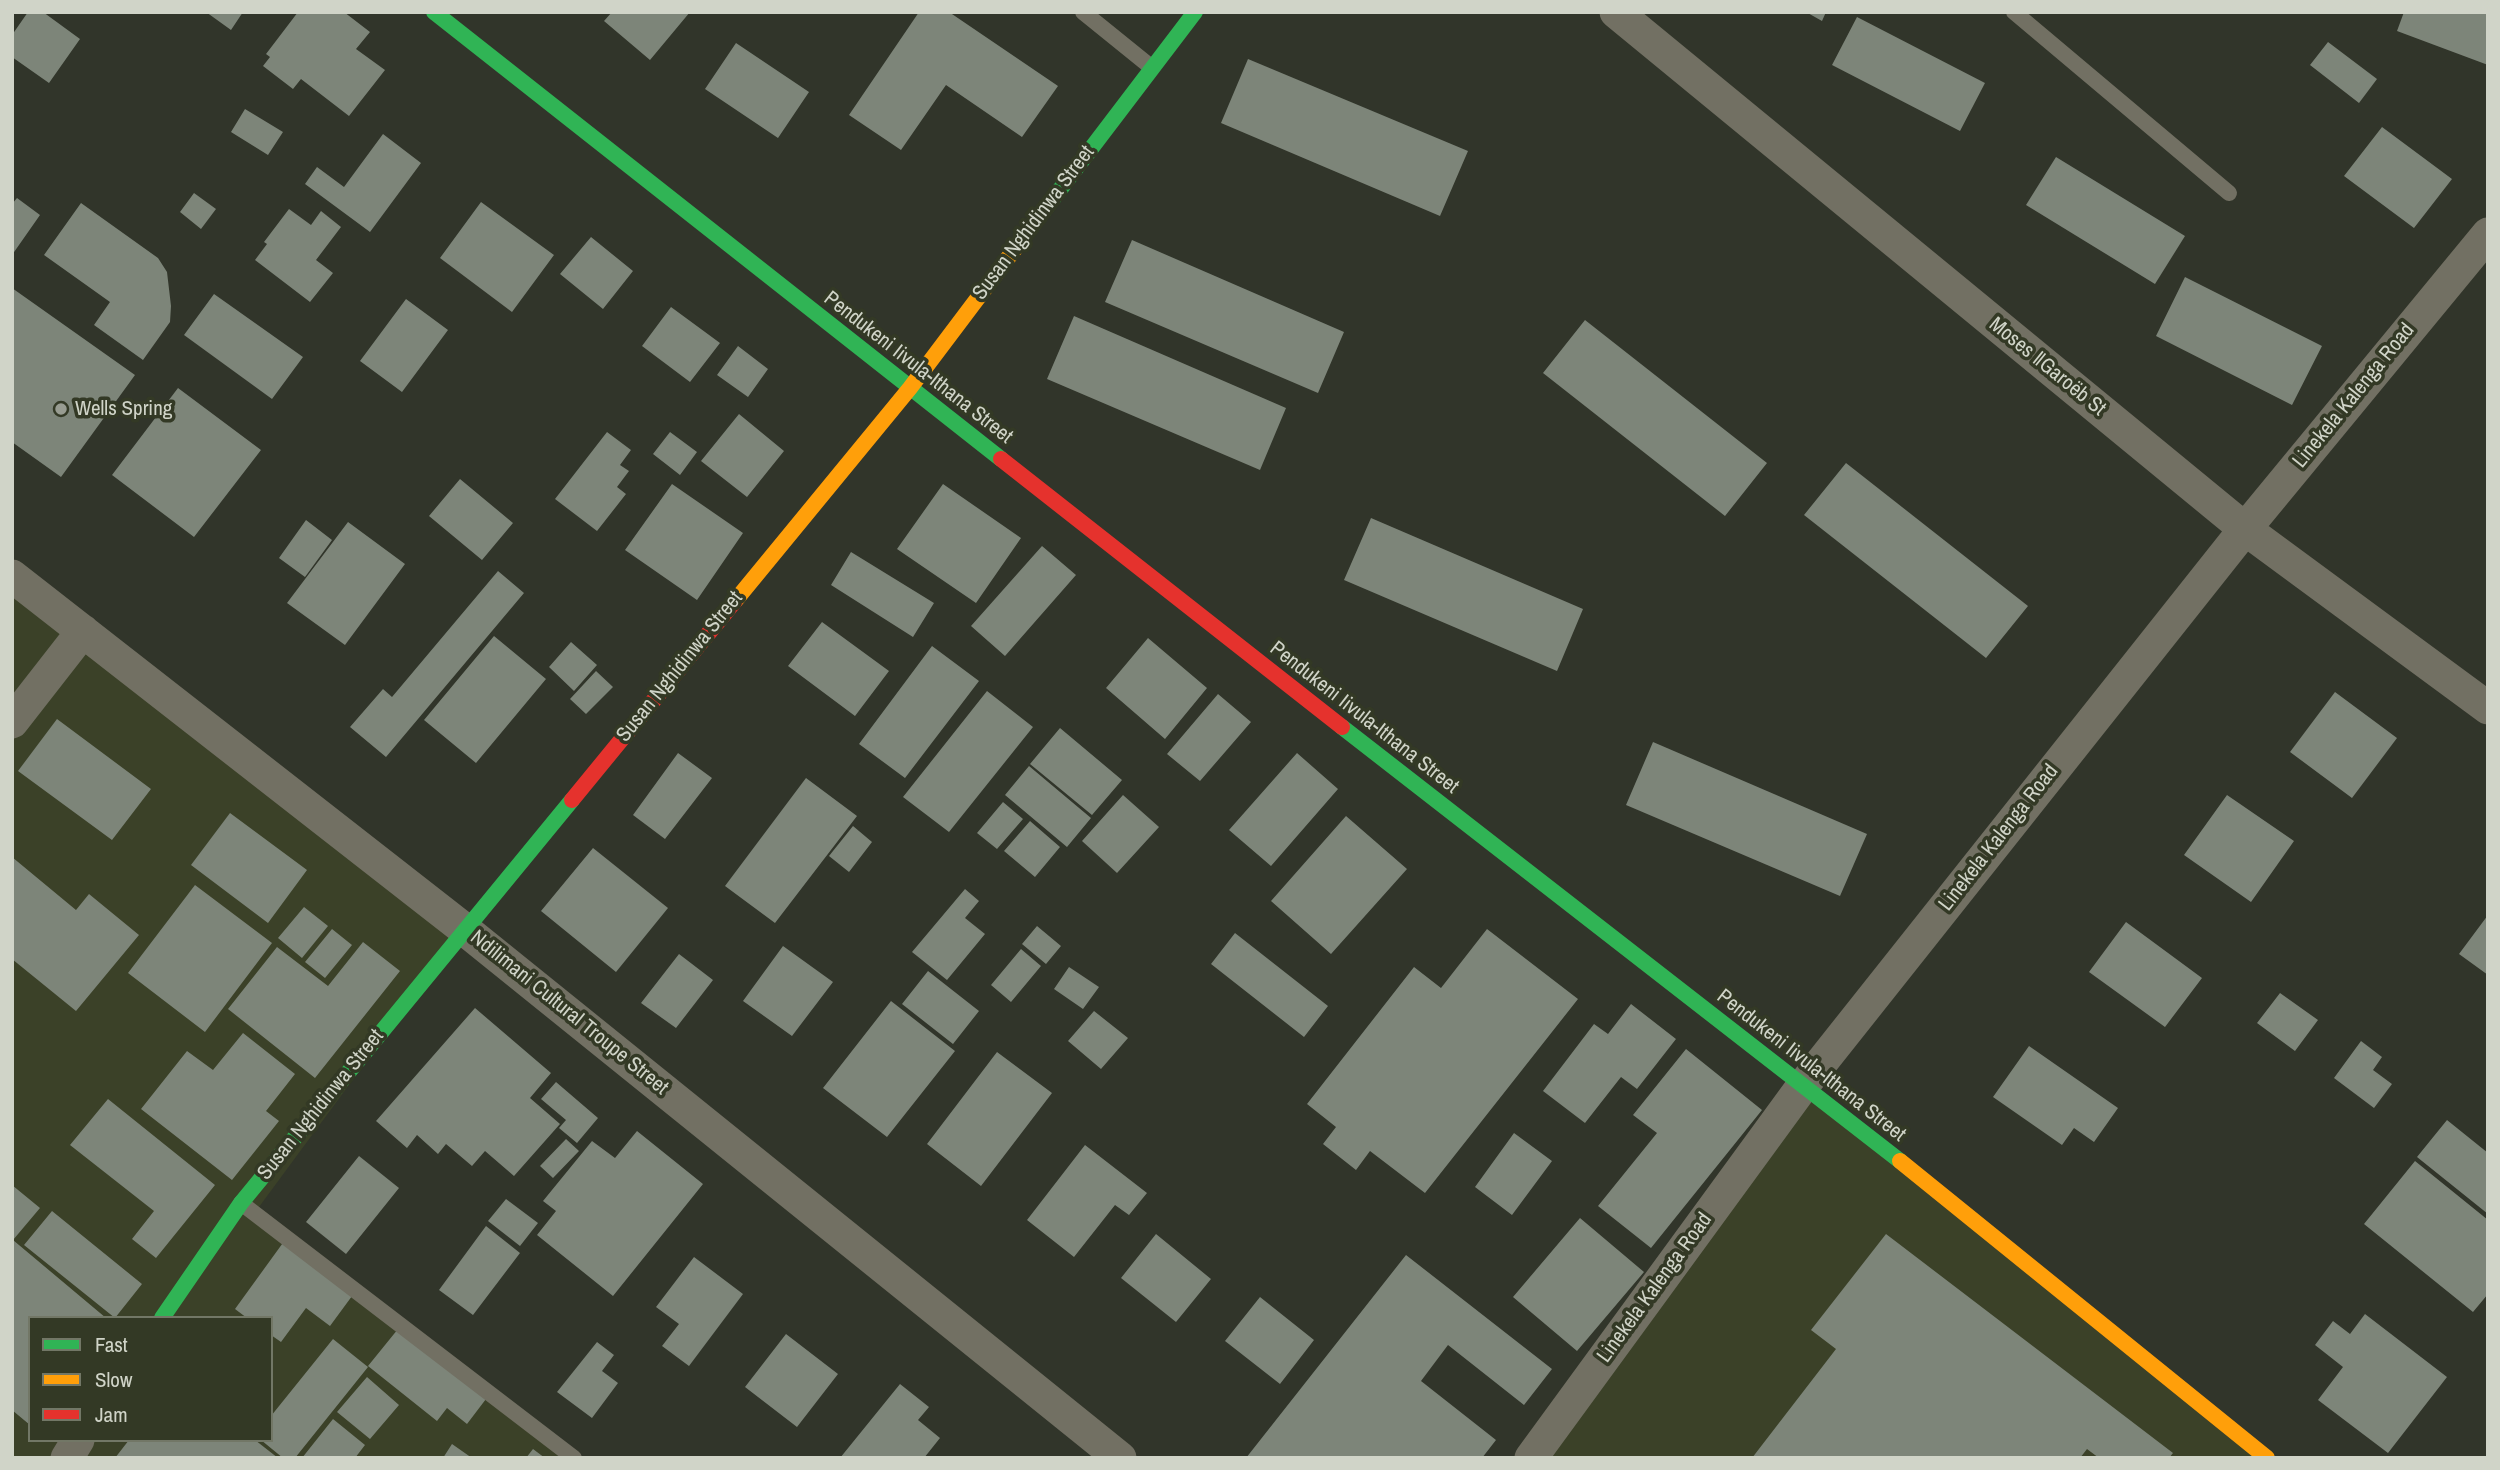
<!DOCTYPE html>
<meta charset="utf-8">
<style>
body{margin:0}
#map{position:relative;width:2500px;height:1470px;overflow:hidden;background:#31352a;font-family:"Archivo Narrow",sans-serif}
canvas{display:block}
.frame{position:absolute;inset:0;border:14px solid #d0d4c8;pointer-events:none}
.legend{position:absolute;left:28px;top:1316px;width:245px;height:126px;box-sizing:border-box;background:#333925;border:2px solid #727766;margin:0;padding:9px 12px;list-style:none;font-size:21px;color:#d0d4c8}
.legend li{display:flex;align-items:center;gap:14px;height:35px}
.legend b{width:35px;border:2px solid #727766}
</style>
<div id="map">
<canvas width="2500" height="1470"></canvas>
<div class="frame"></div>
<ul class="legend">
<li><b style="height:9px;background:#30b455"></b>Fast</li>
<li><b style="height:9px;background:#ff9f0a"></b>Slow</li>
<li><b style="height:9px;background:#e5322d"></b>Jam</li>
</ul>
</div>
<script>
const c = document.querySelector('canvas').getContext('2d');
c.lineJoin = 'round';
function fill(path, color) {
  c.fillStyle = color;
  c.fill(path, 'evenodd');
}
function poly(rows) {
  const path = new Path2D();
  for (const r of rows) {
    path.moveTo(r[0], r[1]);
    for (let i = 2; i < r.length; i += 2) path.lineTo(r[i], r[i + 1]);
  }
  return path;
}
function strokePath(path, color, width, dash) {
  c.strokeStyle = color;
  c.lineWidth = width;
  c.lineCap = dash ? 'butt' : 'round';
  c.setLineDash(dash || []);
  c.stroke(path);
}
function write(font, color, halo, rows, align = 'center') {
  c.font = font + ' "Archivo Narrow",sans-serif';
  c.lineWidth = 7;
  c.setLineDash([]);
  c.textBaseline = 'middle';
  c.strokeStyle = halo;
  c.fillStyle = color;
  for (const [text, x, y, turn = 0] of rows) {
    c.save();
    c.translate(x, y);
    c.rotate((+turn || 0) * Math.PI / 180);
    c.textAlign = isNaN(turn) ? turn : align;
    if (halo) c.strokeText(text, 0, 0);
    c.fillText(text, 0, 0);
    c.restore();
  }
}
fill(poly([
 [12,576,464,929,259,1207,582,1458,12,1458],
 [30,1318,271,1318,271,1440,30,1440],
 [1802,1087,2267,1458,1531,1458]
]), '#3b4128');
fill(poly([
 [28,12,43,12,80,39,49,83,12,57,12,35],
 [206,12,243,12,231,30],
 [298,12,344,12,370,32,356,49,385,70,349,116,301,79,293,89,263,66,270,57,266,54],
 [612,12,690,12,650,60,604,21],
 [919,12,949,12,1058,86,1022,137,946,85,901,150,849,115],
 [1806,12,1826,12,1822,21],
 [2404,12,2488,12,2488,65,2397,31],
 [1857,17,1985,83,1960,131,1832,65],
 [2328,42,2377,79,2359,103,2310,65],
 [736,43,809,92,778,138,705,89],
 [1248,59,1468,151,1440,216,1221,123],
 [245,109,283,132,268,155,231,132],
 [2382,127,2452,179,2414,228,2344,176],
 [383,134,421,163,370,232,305,184,317,167,344,187],
 [2056,157,2185,236,2155,284,2026,205],
 [194,193,216,209,201,229,180,212],
 [17,198,40,215,12,255,12,204],
 [481,202,554,255,512,312,440,258],
 [81,203,158,258,167,272,171,306,170,322,143,360,94,325,110,302,44,255],
 [289,209,311,225,321,211,341,227,316,260,333,273,310,302,255,260,267,244,264,242],
 [591,237,633,271,603,309,560,274],
 [1132,240,1344,332,1318,393,1105,302],
 [2185,277,2322,346,2292,405,2156,336],
 [12,288,135,375,61,477,12,442],
 [214,294,303,357,272,399,184,335],
 [406,299,448,330,402,392,360,361],
 [671,307,720,343,690,382,642,346],
 [1074,316,1286,408,1260,470,1047,379],
 [1585,320,1767,463,1725,516,1543,373],
 [738,346,768,369,748,397,717,375],
 [178,388,261,450,194,537,112,475],
 [739,414,784,451,747,497,701,461],
 [607,432,631,450,620,465,629,471,617,487,626,494,597,531,555,499],
 [670,432,697,452,680,475,653,454],
 [1846,463,2028,606,1986,658,1804,515],
 [460,479,513,523,482,560,429,516],
 [672,484,743,533,697,600,625,550],
 [943,484,1021,538,976,603,897,549],
 [1371,518,1583,609,1557,671,1344,580],
 [306,520,332,540,305,577,279,558],
 [348,522,405,564,345,645,287,603],
 [1042,546,1076,575,1005,656,971,626],
 [851,552,934,603,913,637,831,585],
 [498,571,524,593,386,757,350,727,383,689,392,697],
 [822,622,889,671,855,716,788,666],
 [494,636,546,679,476,763,424,720],
 [1148,638,1207,688,1165,739,1106,688],
 [571,642,597,665,574,691,549,667],
 [932,646,979,681,905,778,859,744],
 [596,671,613,687,586,714,570,699],
 [987,691,1033,727,949,832,903,797],
 [2335,692,2397,738,2352,798,2290,752],
 [1218,694,1251,722,1200,781,1167,754],
 [57,719,151,789,112,840,18,771],
 [1060,728,1122,780,1092,815,1030,764],
 [1653,742,1867,834,1840,896,1626,805],
 [678,753,712,778,665,839,633,815],
 [1297,753,1338,789,1271,866,1229,830],
 [1029,766,1091,818,1067,847,1005,795],
 [806,778,857,816,775,923,725,886],
 [1123,795,1159,827,1117,873,1082,841],
 [2227,795,2294,841,2251,902,2184,855],
 [1003,802,1023,819,997,849,977,833],
 [230,813,307,870,268,923,191,865],
 [1346,816,1407,869,1331,954,1271,901],
 [1030,821,1060,847,1035,877,1004,851],
 [853,826,872,842,849,872,829,856],
 [593,848,668,908,616,972,541,911],
 [12,857,76,910,89,894,139,935,76,1011,12,959],
 [195,885,272,943,205,1032,128,973],
 [965,889,979,901,965,918,985,934,947,980,912,952],
 [304,907,328,926,302,958,278,938],
 [2488,915,2488,975,2459,954],
 [2126,922,2202,978,2165,1027,2089,972],
 [1037,926,1061,946,1046,964,1022,944],
 [332,929,352,945,325,978,305,962],
 [1487,929,1578,999,1425,1193,1370,1151,1356,1170,1323,1144,1336,1127,1307,1104,1414,967,1441,988],
 [1235,933,1328,1006,1304,1037,1211,964],
 [363,942,400,971,315,1078,228,1009,277,947,328,986],
 [783,946,833,982,792,1036,743,1001],
 [1021,949,1041,966,1011,1002,991,985],
 [679,954,713,980,676,1028,641,1003],
 [1069,967,1099,987,1083,1009,1054,989],
 [928,971,979,1011,953,1044,902,1004],
 [2280,993,2318,1020,2295,1051,2257,1023],
 [891,1001,955,1051,887,1137,823,1088],
 [1631,1004,1676,1039,1637,1089,1621,1077,1585,1123,1543,1091,1594,1024,1608,1034],
 [475,1008,551,1073,530,1098,560,1124,514,1176,485,1151,472,1166,446,1144,438,1154,417,1135,407,1148,376,1121],
 [1094,1011,1128,1038,1101,1069,1068,1041],
 [243,1033,295,1074,266,1111,279,1121,232,1180,141,1109,187,1051,213,1070],
 [2361,1041,2382,1057,2373,1070,2392,1084,2374,1108,2334,1078],
 [2029,1046,2118,1108,2094,1142,2074,1128,2062,1145,1993,1097],
 [1686,1049,1762,1110,1651,1248,1598,1206,1657,1133,1633,1115],
 [997,1052,1052,1093,981,1186,927,1144],
 [556,1082,598,1118,577,1143,559,1128,566,1120,541,1099],
 [108,1099,215,1185,156,1258,132,1239,154,1211,70,1145],
 [2447,1120,2488,1153,2488,1214,2417,1157],
 [637,1131,703,1184,613,1296,537,1235,556,1211,543,1201,592,1141,615,1158],
 [1514,1133,1552,1161,1512,1215,1475,1187],
 [566,1139,579,1151,553,1178,540,1166],
 [1085,1145,1147,1193,1129,1215,1115,1205,1074,1257,1027,1220],
 [359,1156,399,1188,346,1254,306,1222],
 [2415,1161,2488,1220,2488,1294,2473,1312,2364,1224],
 [12,1185,40,1208,13,1240,106,1318,30,1318,30,1425,12,1410],
 [506,1199,538,1223,520,1246,488,1221],
 [52,1211,142,1284,115,1318,24,1245],
 [1580,1218,1644,1272,1577,1351,1513,1297],
 [486,1226,520,1253,473,1315,439,1290],
 [1156,1234,1211,1279,1176,1322,1121,1278],
 [1886,1234,2173,1453,2169,1458,2099,1458,2087,1449,2080,1458,1752,1458,1836,1349,1811,1330],
 [285,1240,355,1292,330,1326,306,1308,281,1342,271,1335,271,1318,247,1318,235,1309],
 [1406,1255,1552,1369,1524,1405,1448,1345,1421,1381,1496,1440,1482,1458,1246,1458],
 [694,1257,743,1294,689,1366,662,1346,679,1324,656,1307],
 [1260,1297,1314,1340,1280,1384,1225,1341],
 [2365,1314,2447,1377,2388,1453,2318,1400,2343,1367,2315,1345,2333,1321,2350,1334],
 [398,1329,486,1399,467,1424,447,1408,437,1421,368,1366],
 [786,1334,838,1374,797,1427,745,1387],
 [333,1339,368,1367,295,1458,283,1458,261,1440,271,1440,271,1416],
 [597,1342,614,1355,602,1371,618,1383,592,1418,557,1392],
 [367,1377,399,1405,370,1439,337,1412],
 [900,1384,929,1407,918,1420,940,1438,924,1458,840,1458],
 [333,1419,365,1445,355,1458,302,1458],
 [129,1440,255,1440,278,1458,115,1458],
 [452,1444,472,1458,443,1458],
 [533,1449,545,1458,526,1458]
]), '#7d8579');
strokePath(poly([
 [1083,12,1151,67],
 [2014,12,2229,193],
 [241,1203,574,1458]
]), '#727063', 16);
strokePath(poly([
 [1616,12,2245,529,2488,708],
 [12,576,464,929,1120,1458],
 [12,722,83,631],
 [67,1458,78,1440],
 [1531,1458,1802,1087,2245,529,2488,234]
]), '#727063', 33);
strokePath(poly([
 [434,12,1001,459],
 [1017,246,1195,12],
 [1342,727,1900,1161],
 [162,1318,241,1203,572,800]
]), '#30b455', 16);
strokePath(poly([
 [735,601,910,388,1017,246],
 [1900,1161,2267,1458]
]), '#ff9f0a', 16);
strokePath(poly([
 [1001,459,1342,727],
 [572,800,735,601]
]), '#e5322d', 16);
for (const [x, y, r, color] of [
 [61,409,7,"#989c91"]
]) {
  const dot = new Path2D();
  dot.arc(x, y, r, 0, 2 * Math.PI);
  c.fillStyle = color;
  c.fill(dot);
  strokePath(dot, '#333925', 2.5);
}
write('21px', '#d0d4c8', '#333925', [
 ["Susan Nghidinwa Street",1034,223,-53],
 ["Moses ǁGaroëb St",2047,367,39],
 ["Pendukeni Iivula-Ithana Street",918,368,38],
 ["Linekela Kalenga Road",2354,396,-51],
 ["Susan Nghidinwa Street",680,667,-51],
 ["Pendukeni Iivula-Ithana Street",1364,718,38],
 ["Linekela Kalenga Road",1999,838,-52],
 ["Ndilimani Cultural Troupe Street",569,1013,39],
 ["Pendukeni Iivula-Ithana Street",1811,1066,38],
 ["Susan Nghidinwa Street",321,1105,-51],
 ["Linekela Kalenga Road",1655,1288,-54]
]);
write('21px', '#d0d4c8', '#333925', [
 ["Wells Spring",75,409]
], 'left');
</script>
